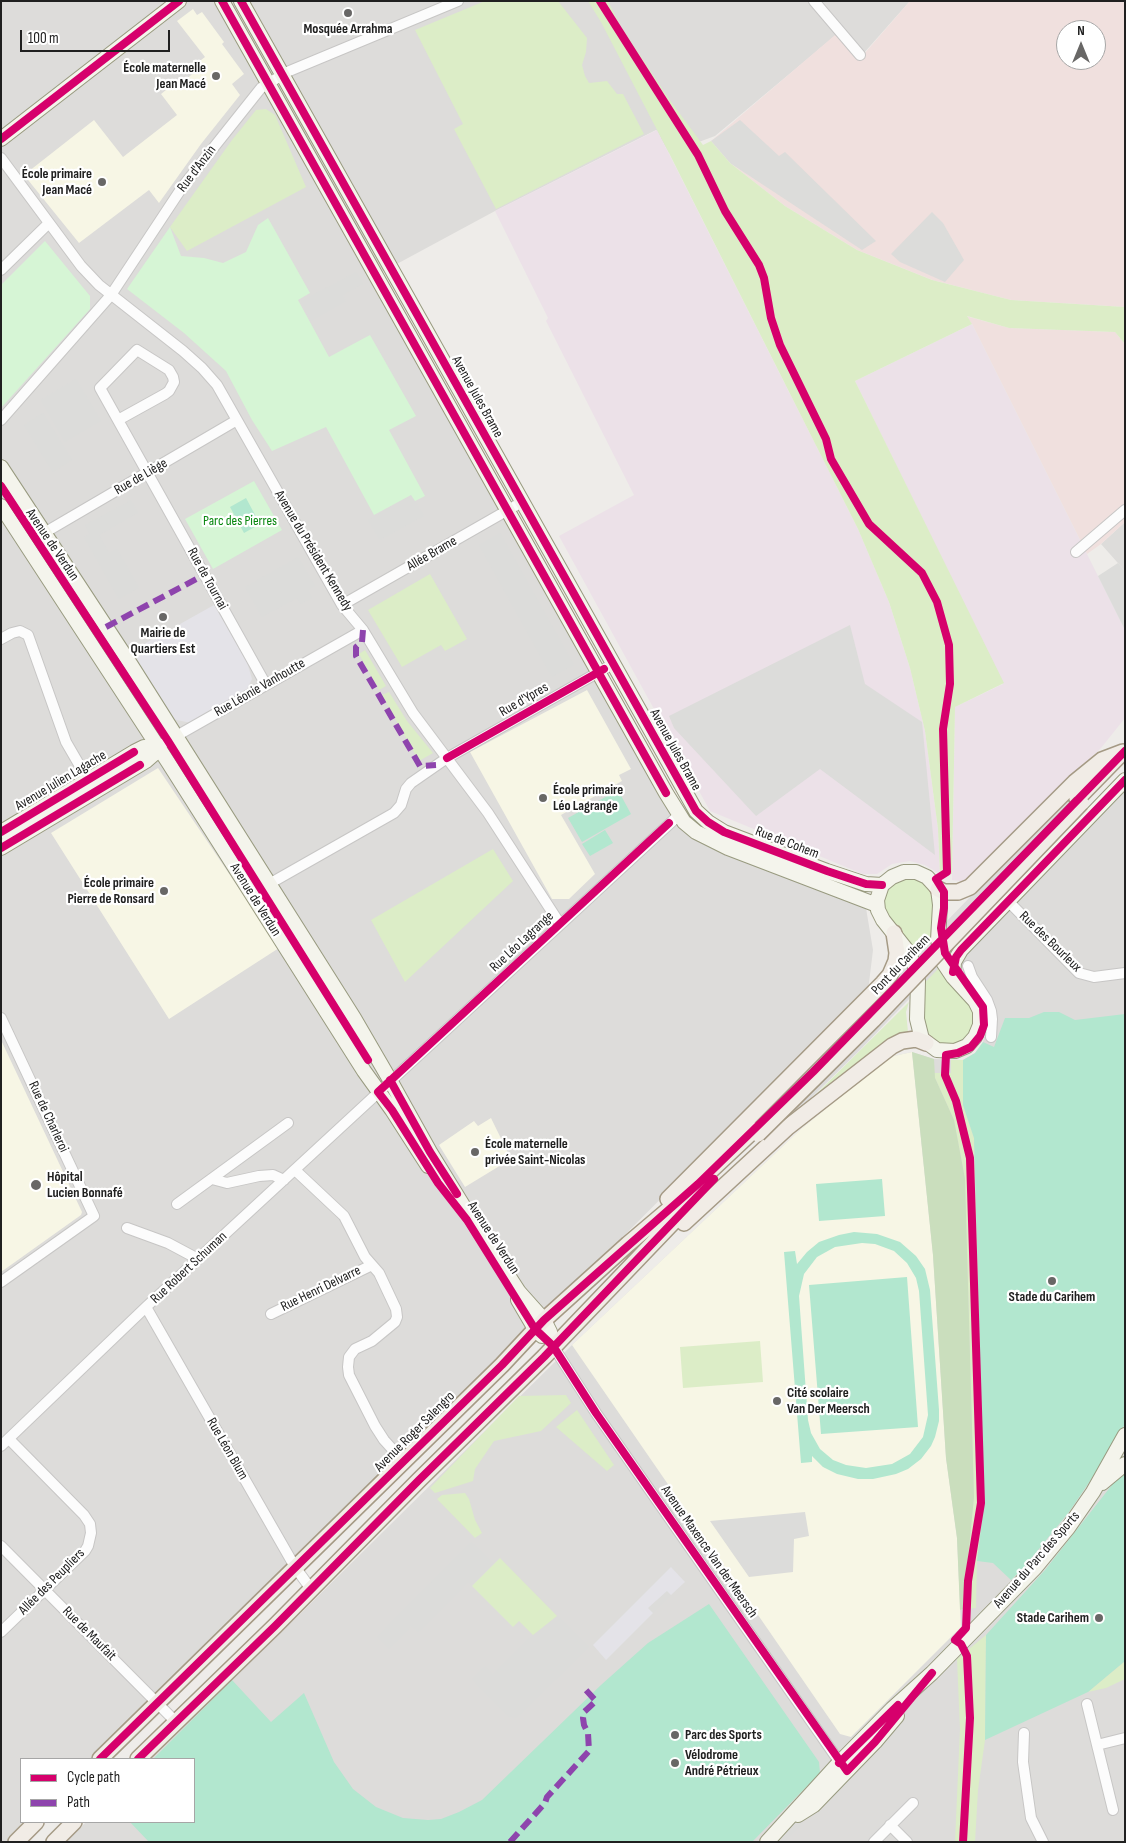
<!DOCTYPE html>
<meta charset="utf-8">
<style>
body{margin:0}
#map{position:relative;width:1126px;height:1843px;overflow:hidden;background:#eeece9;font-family:"Sofia Sans Condensed",sans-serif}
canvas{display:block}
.frame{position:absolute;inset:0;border:2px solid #202020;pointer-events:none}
.legend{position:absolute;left:20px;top:1758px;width:175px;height:65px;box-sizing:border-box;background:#fff;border:1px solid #a6a6a6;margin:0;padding:6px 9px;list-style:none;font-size:15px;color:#202020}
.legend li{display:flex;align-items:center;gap:10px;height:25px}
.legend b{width:25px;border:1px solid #a6a6a6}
.north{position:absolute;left:1056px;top:20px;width:50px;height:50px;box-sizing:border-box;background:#fff;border:1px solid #a6a6a6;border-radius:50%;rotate:0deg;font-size:14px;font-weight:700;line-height:20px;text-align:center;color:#202020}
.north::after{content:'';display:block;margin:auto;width:18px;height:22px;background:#686766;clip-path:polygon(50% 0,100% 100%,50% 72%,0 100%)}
.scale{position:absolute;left:20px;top:30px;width:150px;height:22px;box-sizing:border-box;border:2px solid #202020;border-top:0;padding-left:6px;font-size:15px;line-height:18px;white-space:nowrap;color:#202020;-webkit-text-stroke:4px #fff;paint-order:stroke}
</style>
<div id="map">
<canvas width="1126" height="1843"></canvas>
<div class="frame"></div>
<ul class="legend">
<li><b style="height:6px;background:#d6006c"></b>Cycle path</li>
<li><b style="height:6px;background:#8e44ad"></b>Path</li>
</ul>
<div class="north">N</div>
<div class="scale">100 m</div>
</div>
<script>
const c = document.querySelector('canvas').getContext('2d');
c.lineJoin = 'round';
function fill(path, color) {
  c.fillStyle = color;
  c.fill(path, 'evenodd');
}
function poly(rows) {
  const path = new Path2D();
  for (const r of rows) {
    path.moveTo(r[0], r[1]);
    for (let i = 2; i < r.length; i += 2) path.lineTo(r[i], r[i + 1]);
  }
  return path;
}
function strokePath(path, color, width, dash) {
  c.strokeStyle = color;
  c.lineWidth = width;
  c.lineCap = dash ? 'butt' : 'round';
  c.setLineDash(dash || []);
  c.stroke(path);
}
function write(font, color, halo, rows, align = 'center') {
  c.font = font + ' "Sofia Sans Condensed",sans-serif';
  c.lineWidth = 4.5;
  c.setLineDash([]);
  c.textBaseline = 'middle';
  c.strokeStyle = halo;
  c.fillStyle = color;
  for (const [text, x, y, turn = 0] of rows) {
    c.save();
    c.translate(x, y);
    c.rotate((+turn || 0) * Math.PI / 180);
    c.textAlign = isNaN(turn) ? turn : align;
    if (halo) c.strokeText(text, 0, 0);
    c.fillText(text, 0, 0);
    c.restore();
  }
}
fill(poly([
 [1,1,910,1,863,54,835,36,715,136,669,153,656,130,495,211,382,272,679,801,708,832,863,890,873,950,868,991,102,1759,21,1759,21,1822,40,1822,20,1842,1,1842],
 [1125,522,1125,571,1101,544],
 [1125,786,1125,1842,66,1842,86,1822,194,1822,194,1759,148,1759,224,1682,300,1614,572,1345,800,1130,894,1056,912,1052,934,1059,963,1060,975,1053,983,1042,987,1024,987,1006,966,980,962,969,962,958]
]), '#dddcda');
fill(poly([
 [910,1,1125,1,1125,307,1011,300,932,280,857,250,785,206,730,163,711,141,835,35,864,54],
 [1066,30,1096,30,1096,60,1066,60],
 [966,316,1009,328,1115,332,1125,344,1125,522,1101,544,1087,554,972,324]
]), '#f0e0de');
fill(poly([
 [657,130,858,529,889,602,910,668,925,731,938,829,940,874,925,865,910,861,892,864,877,874,863,874,710,811,559,536,634,495,546,321,548,318,495,211],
 [972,324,1125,630,1125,718,1101,748,967,882,952,880,955,707,1003,684,855,381]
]), '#ece1e8');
fill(poly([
 [193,9,197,15,202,12,224,42,222,44,244,74,232,84,240,95,201,144,159,203,149,190,79,243,24,175,94,120,123,157,177,115,161,94,182,77,185,80,196,71,193,66,205,57,177,21],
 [587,690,631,769,619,775,622,781,561,815,595,874,569,899,552,899,470,752],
 [158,768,279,948,169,1019,51,833],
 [1,1040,82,1212,81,1215,1,1272],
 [912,1052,933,1255,946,1458,957,1538,961,1627,851,1737,840,1734,572,1345,800,1130,880,1065,894,1056],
 [491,1118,511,1159,465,1187,439,1145,474,1121,478,1126]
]), '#f7f6e5');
fill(poly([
 [740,120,779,156,785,152,876,241,862,250,730,163,711,141],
 [932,212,943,223,964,260,945,282,900,262,891,254],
 [356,272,363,284,343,295,346,301,311,321,301,301],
 [76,379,101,421,65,442,41,400],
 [43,413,72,460,53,472,24,425],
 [411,495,424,516,380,540,368,520],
 [131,500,138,513,99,535,109,553,117,549,139,588,119,599,84,537,90,534,85,525],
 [500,533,574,665,552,677,479,545],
 [298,557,315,586,308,590,312,598,301,604,297,598,262,617,245,587],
 [1118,563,1125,571,1125,630,1098,576],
 [850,625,865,684,922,722,935,855,820,769,756,816,674,728,669,716],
 [805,1512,809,1536,794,1539,793,1572,749,1577,710,1521],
 [471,1542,494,1564,472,1586,468,1582,419,1632,411,1626,389,1649,377,1637],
 [667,1591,671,1595,653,1613,648,1609],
 [557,1616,589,1647,516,1718,509,1717,472,1679,485,1666,493,1674,533,1635],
 [799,1816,804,1821,784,1842,774,1842]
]), '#dcdcda');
fill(poly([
 [485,1,558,1,587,38,586,52,582,65,585,76,589,83,607,81,617,94,623,94,644,134,496,209,454,129,463,124,415,30],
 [588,1,608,1,620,25,669,99,703,145,711,141,730,163,785,206,857,250,932,280,1011,300,1125,307,1125,344,1115,332,1009,328,967,316,972,324,855,381,1004,683,955,707,952,874,940,874,938,829,925,731,910,668,889,602,858,529,669,153,601,22],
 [266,109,275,115,306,187,187,251,170,227,232,140,256,110],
 [430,574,467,639,445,651,441,645,402,667,368,610],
 [365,650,386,686,379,690,359,654],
 [389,692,407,721,433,753,419,761,382,695],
 [493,849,513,881,405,982,371,920],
 [899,879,912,879,922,881,929,886,935,896,931,945,941,971,949,983,969,1003,974,1012,974,1024,970,1033,962,1042,949,1045,941,1044,933,1040,926,1029,923,1018,926,975,885,914,882,907,884,897,890,885],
 [909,1002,906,1012,908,1032,792,1118],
 [951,1060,963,1060,963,1105,974,1138,984,1503,977,1561,976,1608,963,1609,974,1497,965,1179,954,1120,935,1078,934,1073,951,1073],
 [760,1341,763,1382,683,1388,680,1347],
 [566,1395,571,1403,541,1431,494,1441,475,1469,473,1481,435,1493,430,1488,519,1396],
 [577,1410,614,1465,607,1471,556,1427],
 [465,1493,469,1499,475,1520,482,1533,475,1538,437,1499,442,1495],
 [500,1558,557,1616,533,1635,519,1621,513,1627,472,1586],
 [986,1635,985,1740,978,1790,975,1842,955,1842,960,1729,957,1659],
 [1125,1661,1125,1679,1106,1688,1088,1692]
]), '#dcedc7');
fill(poly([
 [912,1052,934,1059,935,1078,954,1120,965,1179,974,1497,963,1609,960,1610,957,1538,946,1458,933,1255]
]), '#cadebd');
fill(poly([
 [268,218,310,293,298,300,329,357,370,335,416,416,389,430,425,496,415,501,411,495,374,515,326,427,272,451,252,420,226,371,184,333,127,289,170,227,181,256,204,258,223,263,246,252,258,225],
 [45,241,90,296,90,309,1,408,1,285],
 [254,481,282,530,213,569,185,519]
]), '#d6f5d5');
fill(poly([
 [246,498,260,524,244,533,230,507],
 [618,790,631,814,582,842,568,818],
 [605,830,613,843,590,856,582,844],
 [1044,1012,1059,1012,1075,1020,1125,1014,1125,1424,1090,1481,1069,1512,1025,1566,1011,1580,993,1563,977,1561,984,1503,974,1138,963,1105,963,1060,975,1053,983,1042,994,1047,1005,1018,1029,1018],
 [882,1179,885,1216,819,1221,816,1184],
 [854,1232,877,1234,900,1242,916,1256,925,1269,930,1290,939,1410,939,1421,935,1437,931,1446,921,1459,908,1469,896,1474,873,1479,858,1479,837,1474,823,1467,812,1456,812,1462,801,1463,784,1252,795,1251,797,1264,807,1252,819,1242,839,1235],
 [862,1243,875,1244,894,1251,907,1263,916,1278,919,1291,928,1415,923,1437,910,1454,892,1464,866,1468,846,1465,833,1460,820,1449,811,1433,808,1420,799,1296,804,1274,817,1257,835,1247],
 [907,1277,918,1427,821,1434,809,1285],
 [1125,1472,1125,1661,1088,1692,985,1740,986,1635,1045,1570,1119,1476],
 [709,1604,819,1762,820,1773,752,1842,149,1842,130,1822,194,1822,194,1759,153,1759,232,1680,271,1722,304,1693,334,1762,353,1789,376,1807,403,1818,428,1820,441,1819,459,1812,482,1800,601,1685,648,1643]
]), '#b2e7cf');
fill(poly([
 [214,605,247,662,252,679,247,689,191,723,172,719,130,652,160,635,164,636,178,628,180,624],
 [671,1567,685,1582,671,1595,667,1591,648,1608,653,1613,606,1660,593,1645]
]), '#e4e3e8');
fill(poly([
 [1069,794,1088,813,860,1050,767,1141,748,1123,896,974]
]), '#dddcdb');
const street = poly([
 [814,1,860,55],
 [1,158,81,266,99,285,183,351,202,368,217,385,342,605,363,630,413,713,488,813,560,924],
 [1,270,49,223],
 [1,420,111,295,183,186,261,88,287,72,458,1],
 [118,420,165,394,169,391,174,382,173,377,169,370,137,350,100,388,152,481,266,685],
 [44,533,237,420],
 [1076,552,1125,510],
 [342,605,522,502],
 [1,639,12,633,20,631,28,635,66,742,88,780],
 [157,747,363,630],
 [269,884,394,813,401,805,406,789,411,783,447,758,613,664],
 [1008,901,1079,973,1094,977,1125,973],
 [968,966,972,977,987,1000,991,1011,992,1019,980,1018],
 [1,1018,94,1216,1,1282],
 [991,1037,992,1019],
 [295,1170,344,1216,365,1257,379,1273,396,1309,397,1317,395,1322,372,1341,355,1349,349,1357,348,1367,349,1375,375,1426,384,1440,403,1461],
 [212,1179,227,1183,259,1176,273,1175,284,1180],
 [177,1204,288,1123],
 [127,1228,168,1243,198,1259],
 [146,1307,295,1567,311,1589],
 [271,1314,372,1265],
 [553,1346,596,1413,843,1767],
 [1,1446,146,1307,679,815],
 [1,1546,176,1722],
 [1,1632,85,1551,88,1546,91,1533,90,1524,84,1515,9,1439],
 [1087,1704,1113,1810],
 [1024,1733,1023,1762,1031,1818,1043,1842],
 [1097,1745,1125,1738],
 [890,1825,907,1842],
 [874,1842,913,1803]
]);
const secondary = poly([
 [222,1,666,793,684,822,696,832,728,848,877,905],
 [241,1,696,811,708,822,724,832,827,871,866,884,882,885],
 [1,139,179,1],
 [1,467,131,665,354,1018,390,1080,430,1152,467,1212,519,1292,544,1320,550,1332,553,1346],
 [1,506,168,762,364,1071,392,1110,428,1166],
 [1,832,134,752,144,747,157,747],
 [1,848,146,761,154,754,157,747],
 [904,872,916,872,927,877,938,889,940,905,938,940,943,962,953,977,975,1001,980,1011,980,1025,975,1037,967,1046,955,1051,937,1050,922,1039,917,1019,918,981,914,964,906,949,883,920,878,910,877,900,882,885,892,877,904,872],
 [953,977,954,962,961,950,1125,780],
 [518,1300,535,1329,542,1336],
 [1102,1483,1125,1464],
 [798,1815,814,1805,875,1742,897,1716],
 [767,1842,839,1763,892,1709,932,1673,1035,1568,1068,1528,1093,1492,1125,1435]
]);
const primary = poly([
 [1077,799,1118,757],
 [938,889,944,892,958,892,970,887,1075,782,1102,760,1123,752],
 [668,1199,883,983,890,975,896,961,897,953,894,933],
 [684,1223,788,1127,892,1046,902,1041,916,1039,926,1043],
 [100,1759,502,1365,544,1320,628,1244,674,1205,754,1130],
 [138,1759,275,1626,419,1480,544,1357,699,1195],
 [16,1842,36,1822],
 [54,1842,74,1822]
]);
strokePath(street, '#c7c6c5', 12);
strokePath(secondary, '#989a7f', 16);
strokePath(primary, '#a59a85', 18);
strokePath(street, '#fcfcfc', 10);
strokePath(secondary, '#f4f4ec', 14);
strokePath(primary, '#f1ece6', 15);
const primaryBridge = poly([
 [758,1134,873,1020,1081,803]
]);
strokePath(primaryBridge, '#a59a85', 18, []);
strokePath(primaryBridge, '#f1ece6', 15);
strokePath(poly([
 [106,627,204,575],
 [363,630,362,642,356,647,356,656,420,766,436,765],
 [510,1842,545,1803,547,1797,589,1751,588,1733,584,1725,583,1718,584,1712,596,1701,584,1688]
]), '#8e44ad', 6, [12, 6]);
strokePath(poly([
 [222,1,666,793],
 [241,1,696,811,708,822,724,832,827,871,866,884,882,885],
 [600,1,698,155,725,211,759,265,764,278,771,318,780,345,826,439,831,459,869,524,922,573,937,602,949,645,950,684,943,729,947,872,936,879,944,892,944,908,941,928,945,953,983,1007,984,1025,980,1036,971,1047,958,1053,946,1055,945,1075,956,1101,970,1158,981,1503,968,1581,966,1628,955,1640,961,1644,967,1656,970,1718,963,1842],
 [1,139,179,1],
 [1,486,168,741,368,1060],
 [447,758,604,669],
 [669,823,378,1092,392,1110,438,1183,467,1220,535,1329,553,1346,596,1413,847,1771,875,1742,932,1673],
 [1,832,134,752],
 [1,848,140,765],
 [953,972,956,957,961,950,1125,780],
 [390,1080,430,1152,457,1194],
 [100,1759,502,1365,544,1320,698,1184,813,1072,1125,751],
 [138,1759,275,1626,419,1480,544,1357,714,1179],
 [839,1763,898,1705]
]), '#d6006c', 8);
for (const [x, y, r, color] of [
 [348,13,5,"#686766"],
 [216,76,5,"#686766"],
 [102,182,5,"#686766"],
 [163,617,5,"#686766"],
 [543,798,5,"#686766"],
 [164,891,5,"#686766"],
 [475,1152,5,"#686766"],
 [36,1185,6,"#686766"],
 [1052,1281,5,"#686766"],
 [777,1401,5,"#686766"],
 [1099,1618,5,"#686766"],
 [675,1735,5,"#686766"],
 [675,1763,5,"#686766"]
]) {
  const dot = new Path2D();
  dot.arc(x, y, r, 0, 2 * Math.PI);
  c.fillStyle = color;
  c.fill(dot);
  strokePath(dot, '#fff', 2);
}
write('bold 14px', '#202020', '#fff', [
 ["Mosquée Arrahma",348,29,"center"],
 ["École maternelle",206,68,"right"],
 ["Jean Macé",206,84,"right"],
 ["École primaire",92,174,"right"],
 ["Jean Macé",92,190,"right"],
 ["Mairie de",163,633,"center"],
 ["Quartiers Est",163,649,"center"],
 ["École primaire",553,790],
 ["Léo Lagrange",553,806],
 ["École primaire",154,883,"right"],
 ["Pierre de Ronsard",154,899,"right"],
 ["École maternelle",485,1144],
 ["privée Saint-Nicolas",485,1160],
 ["Hôpital",47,1177],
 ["Lucien Bonnafé",47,1193],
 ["Stade du Carihem",1052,1297,"center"],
 ["Cité scolaire",787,1393],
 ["Van Der Meersch",787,1409],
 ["Stade Carihem",1089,1618,"right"],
 ["Parc des Sports",685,1735],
 ["Vélodrome",685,1755],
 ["André Pétrieux",685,1771]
], 'left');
write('14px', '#202020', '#fff', [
 ["Rue d'Anzin",197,169,-53],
 ["Avenue Jules Brame",477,397,61],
 ["Rue de Liège",141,477,-30],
 ["Avenue de Verdun",52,545,56],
 ["Avenue du Président Kennedy",313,551,59],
 ["Allée Brame",432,554,-30],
 ["Rue de Tournai",207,579,61],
 ["Rue Léonie Vanhoutte",260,688,-30],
 ["Rue d'Ypres",524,700,-30],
 ["Avenue Jules Brame",675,750,61],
 ["Avenue Julien Lagache",61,781,-31],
 ["Rue de Cohem",787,843,21],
 ["Avenue de Verdun",255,900,58],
 ["Rue Léo Lagrange",522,942,-43],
 ["Rue des Bourleux",1050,942,44],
 ["Pont du Carihem",901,965,-46],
 ["Rue de Charleroi",48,1117,65],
 ["Avenue de Verdun",493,1238,57],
 ["Rue Robert Schuman",189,1268,-43],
 ["Rue Henri Delvarre",321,1289,-26],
 ["Avenue Roger Salengro",415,1432,-45],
 ["Rue Léon Blum",227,1449,60],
 ["Avenue Maxence Van der Meersch",709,1552,55],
 ["Avenue du Parc des Sports",1037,1560,-49],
 ["Allée des Peupliers",52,1582,-45],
 ["Rue de Maufait",89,1634,45]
]);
write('14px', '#07860d', '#fff', [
 ["Parc des Pierres",240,521]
]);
</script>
